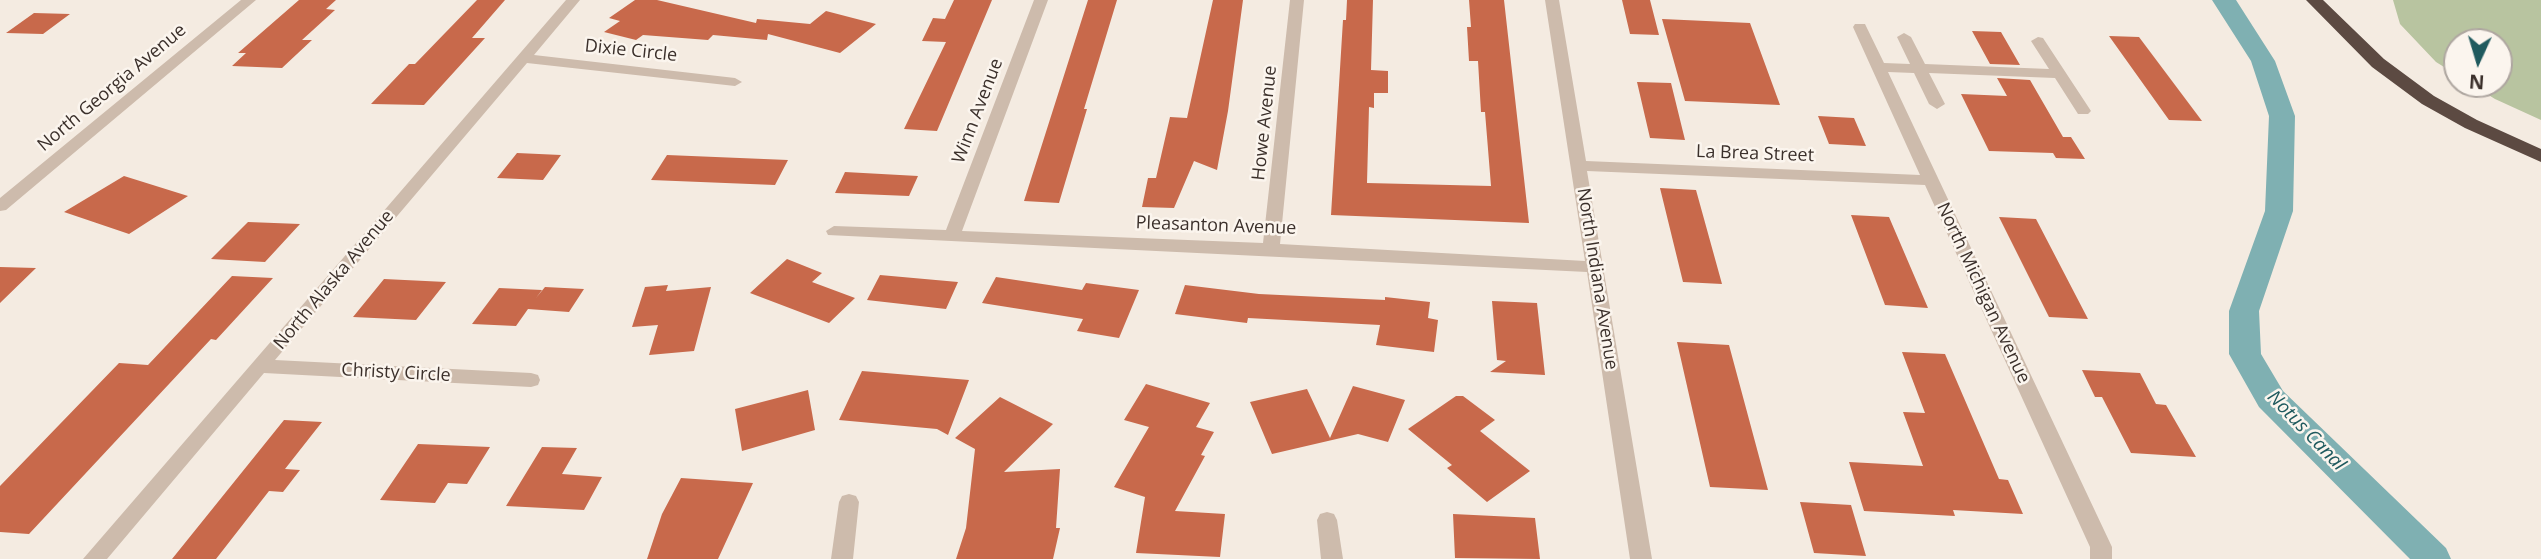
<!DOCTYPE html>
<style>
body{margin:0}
#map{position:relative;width:2541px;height:559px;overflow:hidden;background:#f4ebe1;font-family:"Open Sans",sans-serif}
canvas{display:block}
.north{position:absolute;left:2443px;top:28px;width:70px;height:70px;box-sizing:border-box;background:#fbf5ee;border:2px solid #aea6a0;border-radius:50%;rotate:184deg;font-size:19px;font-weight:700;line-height:28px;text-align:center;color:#3b302b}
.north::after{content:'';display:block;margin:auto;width:24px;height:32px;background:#1f5a5e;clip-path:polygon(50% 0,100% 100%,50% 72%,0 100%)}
</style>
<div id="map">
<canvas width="2541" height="559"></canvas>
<div class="north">N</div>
</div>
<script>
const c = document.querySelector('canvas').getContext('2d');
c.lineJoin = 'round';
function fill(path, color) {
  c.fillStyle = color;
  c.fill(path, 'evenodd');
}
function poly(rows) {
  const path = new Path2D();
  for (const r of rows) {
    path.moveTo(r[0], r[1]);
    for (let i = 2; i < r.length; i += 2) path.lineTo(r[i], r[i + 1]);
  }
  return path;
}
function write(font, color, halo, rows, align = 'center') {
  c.font = font + ' "Open Sans",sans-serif';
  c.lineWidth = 5;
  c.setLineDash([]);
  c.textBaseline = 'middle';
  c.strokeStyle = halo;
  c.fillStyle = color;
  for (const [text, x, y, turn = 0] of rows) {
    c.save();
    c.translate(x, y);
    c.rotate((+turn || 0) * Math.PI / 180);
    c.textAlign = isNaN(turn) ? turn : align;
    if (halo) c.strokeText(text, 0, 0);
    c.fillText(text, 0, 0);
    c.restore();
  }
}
fill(poly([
 [2393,0,2541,0,2541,120,2495,99,2471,84,2499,84,2499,42,2457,42,2457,75,2436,62,2400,24]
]), '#b8c4a0');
fill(poly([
 [2212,0,2236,0,2275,61,2295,116,2293,211,2259,311,2261,354,2283,391,2446,548,2451,559,2410,559,2259,407,2229,354,2229,311,2265,211,2269,116,2251,61,2212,0]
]), '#7fb0b2');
fill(poly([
 [299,0,336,0,326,9,335,10,302,40,312,40,282,68,232,66,246,53,238,53],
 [477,0,505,0,472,38,485,38,424,105,371,104,409,64,415,64],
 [635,0,657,0,756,23,757,19,810,24,826,11,876,24,840,53,768,34,767,40,713,35,708,40,643,35,636,40,604,32,620,21,609,18],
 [954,0,992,0,937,131,904,129,946,42,922,41,933,18,945,19],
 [1088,0,1117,0,1084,109,1087,109,1059,203,1024,201],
 [1213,0,1243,0,1228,111,1217,170,1194,161,1174,208,1142,207,1148,178,1156,178,1170,117,1187,118],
 [1347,0,1373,0,1371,70,1388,71,1388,93,1374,93,1374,108,1369,107,1367,183,1491,186,1485,112,1481,112,1478,61,1469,61,1467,27,1471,27,1469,0,1504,0,1529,223,1331,215,1343,20,1346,20],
 [1622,0,1650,0,1659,35,1630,34],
 [34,13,70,14,43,34,6,33],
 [1662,19,1750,23,1780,105,1685,101],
 [1972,31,2001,32,2020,65,1990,64],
 [2109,36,2139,37,2202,121,2169,120],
 [1997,78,2030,80,2063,137,2071,137,2085,159,2056,158,2053,153,1989,151,1961,94,2007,96],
 [1637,82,1671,83,1685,140,1650,138],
 [1818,116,1854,118,1866,146,1829,144],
 [517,153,561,155,543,180,497,178],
 [667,155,788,160,775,185,651,180],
 [845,172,918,176,909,196,835,193],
 [124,176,188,196,129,234,64,212],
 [1660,188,1696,190,1722,284,1683,282],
 [1851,215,1889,217,1928,308,1885,305],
 [1999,217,2036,219,2088,319,2049,317],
 [248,222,300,224,265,262,211,259],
 [787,259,822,273,812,282,855,298,829,323,750,293],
 [0,267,36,268,0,303],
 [880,275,958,282,946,309,867,300],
 [232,276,273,278,216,340,211,339,29,534,0,532,0,486,119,363,148,365],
 [996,277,1082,290,1086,283,1139,290,1119,338,1077,331,1083,319,982,303],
 [384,279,446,282,416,320,353,317],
 [668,285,666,291,711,287,694,351,649,355,658,325,632,327,645,287],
 [1185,285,1259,294,1385,300,1385,297,1430,302,1428,318,1438,320,1434,352,1376,345,1380,325,1248,318,1247,323,1175,314],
 [545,287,584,289,569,312,528,309,516,326,472,324,499,288,542,290,536,298],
 [1492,301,1537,303,1545,375,1490,372,1506,361,1497,360],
 [1677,342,1729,345,1768,490,1710,487],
 [1902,352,1945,354,1999,479,2008,480,2023,514,1953,510,1955,516,1864,511,1849,462,1923,466,1903,412,1925,413],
 [2082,370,2140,373,2156,404,2166,405,2196,457,2131,453,2102,397,2095,397],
 [862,371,969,380,948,435,937,429,839,420],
 [1146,384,1210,403,1196,427,1214,432,1201,455,1205,456,1175,511,1225,514,1220,557,1136,553,1145,497,1114,487,1149,427,1124,420],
 [1353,386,1405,400,1388,442,1358,434,1272,454,1250,402,1307,389,1330,438],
 [808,390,815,430,742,451,735,409],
 [1456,396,1463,396,1495,420,1480,431,1530,471,1487,502,1447,468,1452,465,1408,429],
 [1000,397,1053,424,1004,472,1060,469,1056,528,1060,528,1053,559,956,559,966,528,975,449,955,438],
 [284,420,322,422,285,469,300,470,283,492,269,491,216,559,172,559],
 [418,444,490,447,467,484,448,483,435,503,380,500],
 [542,447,577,448,562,474,602,477,584,510,506,506],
 [681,478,753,483,718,559,647,559,662,514],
 [1800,502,1851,505,1866,556,1814,553],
 [1453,514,1535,518,1540,559,1455,558]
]), '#c8694b');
fill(poly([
 [241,0,256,0,6,210,0,211,0,198,241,0],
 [566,0,580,0,534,55,735,78,742,82,735,86,527,63,275,360,531,373,538,375,540,380,538,385,531,387,264,373,107,559,83,559,566,0],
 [1034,0,1048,0,962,231,1263,243,1290,0,1304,0,1280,244,1585,261,1545,0,1559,0,1586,161,1920,175,1853,27,1855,24,1865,24,1884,63,1910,64,1897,37,1904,33,1911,37,1925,64,2049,69,2031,41,2038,37,2043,38,2091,111,2088,114,2078,114,2055,78,1929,73,1945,104,1937,109,1929,104,1914,73,1888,72,2112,547,2112,559,2090,559,2090,547,1925,185,1587,171,1652,559,1630,559,1587,272,828,235,826,231,834,226,946,230,1034,0],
 [849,494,856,496,859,502,853,559,831,559,839,502,842,496,849,494],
 [1327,512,1334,514,1337,520,1343,559,1321,559,1317,520,1320,514,1327,512]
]), '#cdbbac');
fill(poly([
 [2306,0,2323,0,2384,59,2434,96,2477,120,2541,149,2541,162,2465,128,2422,104,2372,67,2306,0]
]), '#5c4a42');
write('18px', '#3b302b', '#fbf5ee', [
 ["Dixie Circle",631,51,6],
 ["North Georgia Avenue",112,88,-40],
 ["Winn Avenue",978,111,-69],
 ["Howe Avenue",1265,123,-84],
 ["La Brea Street",1755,154,2],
 ["Pleasanton Avenue",1216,226,2],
 ["North Indiana Avenue",1597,279,81],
 ["North Alaska Avenue",334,280,-50],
 ["North Michigan Avenue",1983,293,65],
 ["Christy Circle",396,373,3]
]);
write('italic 19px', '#1f5a5e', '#fbf5ee', [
 ["Notus Canal",2306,431,46]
]);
</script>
